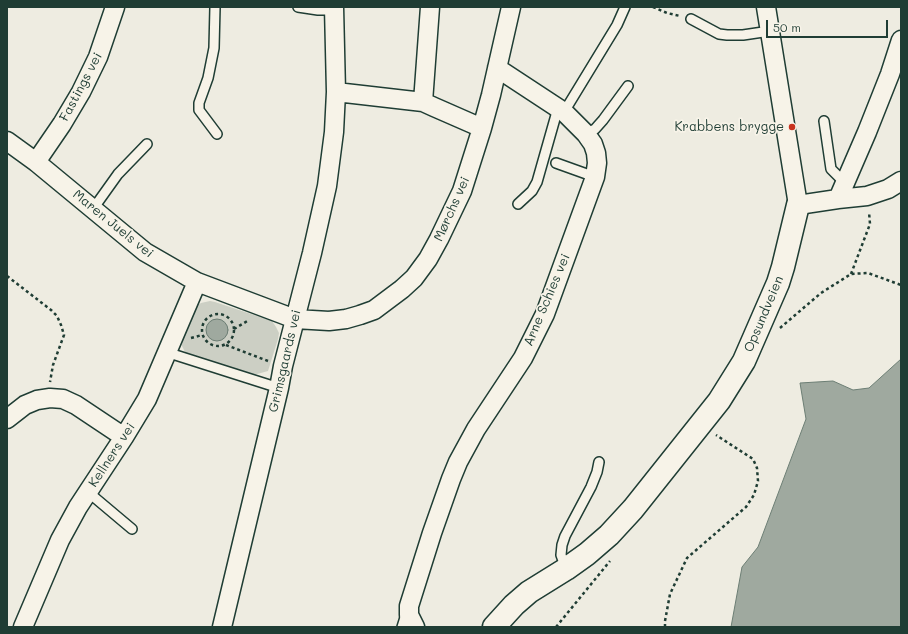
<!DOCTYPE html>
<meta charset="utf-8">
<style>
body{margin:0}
#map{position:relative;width:908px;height:634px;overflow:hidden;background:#eeece1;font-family:Mali,sans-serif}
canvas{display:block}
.frame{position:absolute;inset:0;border:8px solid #1f3d34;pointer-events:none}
.scale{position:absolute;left:766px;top:20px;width:122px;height:18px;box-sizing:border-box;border:2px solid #1f3d34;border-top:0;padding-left:5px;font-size:12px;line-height:14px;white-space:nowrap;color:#1f3d34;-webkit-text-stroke:3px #f7f3e8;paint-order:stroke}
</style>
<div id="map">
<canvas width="908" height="634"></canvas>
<div class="frame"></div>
<div class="scale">50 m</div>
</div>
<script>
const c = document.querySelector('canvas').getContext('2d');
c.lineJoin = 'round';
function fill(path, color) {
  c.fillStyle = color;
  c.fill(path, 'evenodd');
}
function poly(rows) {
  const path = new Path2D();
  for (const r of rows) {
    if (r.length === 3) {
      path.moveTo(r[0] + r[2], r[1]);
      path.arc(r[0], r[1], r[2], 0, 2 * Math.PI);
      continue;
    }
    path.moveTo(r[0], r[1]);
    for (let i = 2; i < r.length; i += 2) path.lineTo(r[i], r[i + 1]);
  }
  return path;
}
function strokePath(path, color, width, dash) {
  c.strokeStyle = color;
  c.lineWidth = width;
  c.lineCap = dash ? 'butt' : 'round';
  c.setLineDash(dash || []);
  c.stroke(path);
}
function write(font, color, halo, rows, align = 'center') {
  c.font = font + ' Mali,sans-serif';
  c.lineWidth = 3.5;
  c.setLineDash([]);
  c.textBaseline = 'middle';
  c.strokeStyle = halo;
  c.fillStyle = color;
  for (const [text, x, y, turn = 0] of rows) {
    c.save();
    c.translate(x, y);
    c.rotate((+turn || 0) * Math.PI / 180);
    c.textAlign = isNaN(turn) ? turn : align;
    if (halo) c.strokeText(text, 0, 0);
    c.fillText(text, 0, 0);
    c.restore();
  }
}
fill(poly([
 [210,301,215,302,272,321,276,327,279,333,278,339,268,371,250,376,190,356,185,352,182,346,179,337,195,307,201,303]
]), '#cccfc4');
const water = poly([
 [217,330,11],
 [901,359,901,627,731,627,742,567,758,547,806,419,800,383,833,381,853,390,869,388,901,359]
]);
fill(water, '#9fa99f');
strokePath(water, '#6c7e74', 1);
const lane = poly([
 [215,7,214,48,208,78,199,103,199,110,217,134],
 [298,7,318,10,334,10],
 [691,19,719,34,727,35,743,35,770,31],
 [564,112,617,25,625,7],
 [824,121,831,169,845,183],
 [586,134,595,129,603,120,628,86],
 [556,163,595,177],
 [518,204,532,191,537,182,558,108],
 [93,209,118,174,147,144],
 [166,352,279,388],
 [88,492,132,529],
 [566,569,561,555,562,545,565,536,591,487,597,472,599,462],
 [402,627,407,611]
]);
const street = poly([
 [430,7,423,102,434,107,482,128],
 [766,7,798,205,838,199,867,132,890,74,901,40],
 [336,92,423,102],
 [7,141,36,162,145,252,197,282,295,319,329,321,346,319,360,315,374,310,402,289,414,278,428,259,439,239,462,191,482,128,491,95,511,7],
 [36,162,62,124,81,92,98,57,115,7],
 [838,199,867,196,888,189,901,181],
 [7,419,25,405,37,400,50,398,63,399,76,405,124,437],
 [23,627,60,540,78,507,124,437,147,399,197,282],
 [222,627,279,388,283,366,312,253,327,186,334,132,336,92,334,7],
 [415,627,409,615,409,606,432,533,451,479,458,462,476,429,523,358,545,314,595,177,597,163,596,153,593,144,586,134,564,112,497,68]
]);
const secondary = poly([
 [494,627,514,605,529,592,566,569,587,554,609,535,633,509,719,401,744,361,778,283,783,267,798,205]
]);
strokePath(lane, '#1f3d34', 12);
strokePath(street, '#1f3d34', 21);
strokePath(secondary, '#1f3d34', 25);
strokePath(poly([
 [653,7,667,13,680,16],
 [851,274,870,224,869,212],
 [7,276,51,310,57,316,61,325,64,335,53,365,50,382],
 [218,330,16],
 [780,328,821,293,851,274,868,273,901,285],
 [234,329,249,320],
 [191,338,202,335],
 [226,345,268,361],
 [556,627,610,561],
 [665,627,665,621,670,594,687,558,746,507,754,495,758,481,757,468,753,459,716,435]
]), '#1f3d34', 2.5, [3, 3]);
strokePath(lane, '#f7f3e8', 9);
strokePath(street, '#f7f3e8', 18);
strokePath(secondary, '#f7f3e8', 22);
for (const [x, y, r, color] of [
 [792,127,4,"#c8321e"]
]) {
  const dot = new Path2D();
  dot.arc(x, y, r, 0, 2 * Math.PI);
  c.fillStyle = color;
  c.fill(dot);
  strokePath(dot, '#f7f3e8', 1.5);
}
write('13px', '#1f3d34', '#f7f3e8', [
 ["Fastings vei",81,87,-62],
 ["Mørchs vei",452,209,-66],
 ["Maren Juels vei",113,224,39],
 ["Arne Schies vei",547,300,-67],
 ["Opsundveien",764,314,-67],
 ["Grimsgaards vei",285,361,-77],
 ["Kellners vei",112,455,-57]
]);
write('13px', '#1f3d34', '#f7f3e8', [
 ["Krabbens brygge",784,127]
], 'right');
</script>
